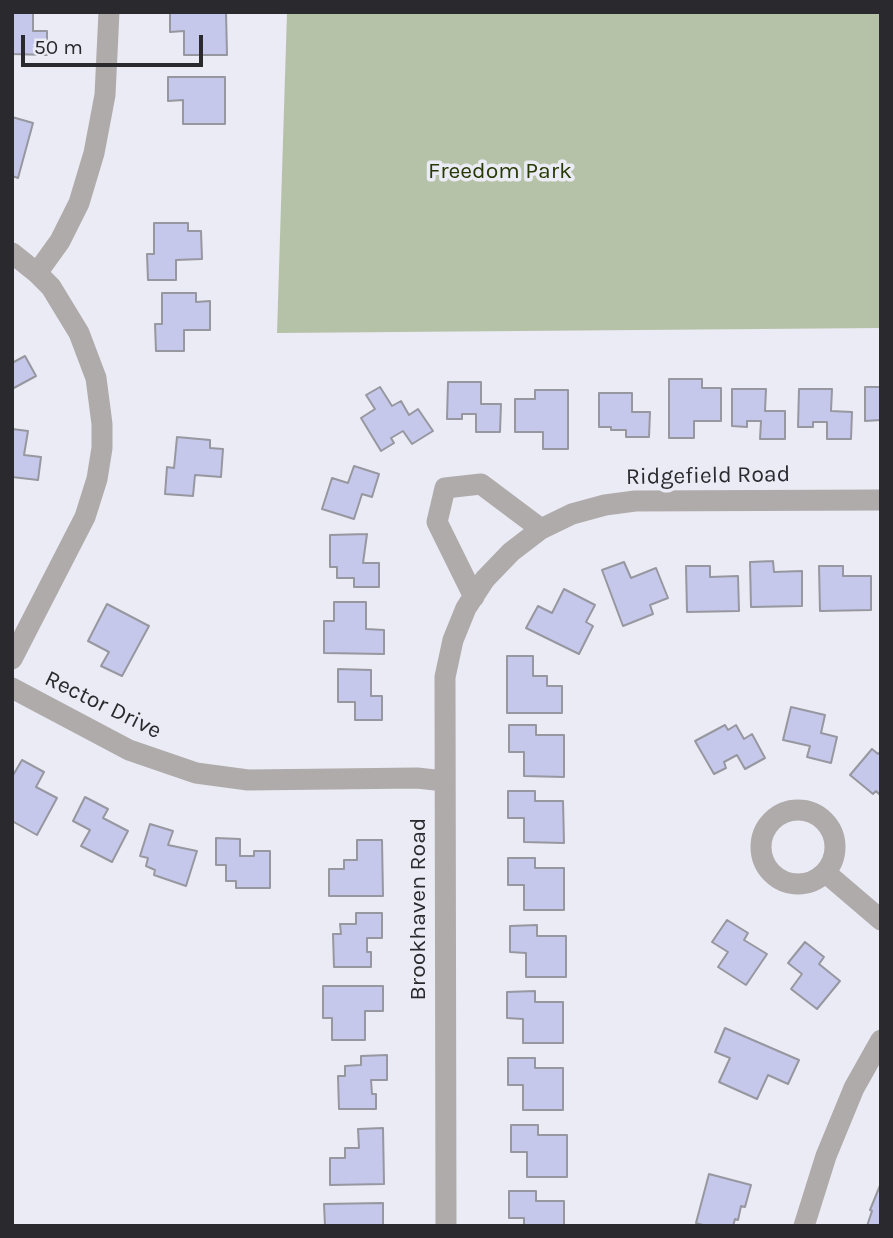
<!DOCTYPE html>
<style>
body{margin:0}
#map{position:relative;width:893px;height:1238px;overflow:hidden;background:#eaebf4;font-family:Karla,sans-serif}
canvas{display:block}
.frame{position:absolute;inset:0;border:14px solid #2a2a2e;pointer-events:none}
.scale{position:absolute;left:21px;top:35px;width:182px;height:32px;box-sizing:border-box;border:4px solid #2a2a2e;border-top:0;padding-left:9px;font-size:21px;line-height:24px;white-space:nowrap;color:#2a2a2e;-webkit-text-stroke:5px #eaebf4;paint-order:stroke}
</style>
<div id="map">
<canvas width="893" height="1238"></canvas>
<div class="frame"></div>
<div class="scale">50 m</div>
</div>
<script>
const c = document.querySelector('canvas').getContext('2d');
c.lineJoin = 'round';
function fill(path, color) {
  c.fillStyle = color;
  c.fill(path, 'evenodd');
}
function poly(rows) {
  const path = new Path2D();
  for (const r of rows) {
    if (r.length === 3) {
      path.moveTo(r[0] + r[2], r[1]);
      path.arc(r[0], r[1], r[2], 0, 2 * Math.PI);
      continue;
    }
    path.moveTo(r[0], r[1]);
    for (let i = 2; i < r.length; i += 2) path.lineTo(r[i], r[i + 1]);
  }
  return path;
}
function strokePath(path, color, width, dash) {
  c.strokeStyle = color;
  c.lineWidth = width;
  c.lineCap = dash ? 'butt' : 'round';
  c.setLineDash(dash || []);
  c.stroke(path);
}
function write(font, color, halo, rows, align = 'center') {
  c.font = font + ' Karla,sans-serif';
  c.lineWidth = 7;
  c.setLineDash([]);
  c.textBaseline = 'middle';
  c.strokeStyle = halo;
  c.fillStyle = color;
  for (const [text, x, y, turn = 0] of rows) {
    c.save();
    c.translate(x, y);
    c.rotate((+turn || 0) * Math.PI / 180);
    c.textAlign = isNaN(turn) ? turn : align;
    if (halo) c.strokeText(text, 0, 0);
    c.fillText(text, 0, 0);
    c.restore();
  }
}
fill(poly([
 [287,12,881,12,881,328,277,333]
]), '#b6c2a7');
const building = poly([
 [12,12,33,12,33,31,47,31,47,55,12,54,12,12],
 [170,12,226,12,227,55,184,55,184,31,170,32,170,12],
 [168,77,225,77,225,124,183,124,183,100,168,101,168,77],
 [12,117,33,123,18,178,12,176,12,117],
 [154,223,188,223,188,231,201,231,202,259,176,260,176,280,148,280,147,254,154,254,154,223],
 [162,293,196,293,196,302,210,301,210,330,184,330,184,351,156,351,155,324,162,324,162,293],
 [25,356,36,376,12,389,12,363,25,356],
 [669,379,702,379,702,388,721,388,721,421,694,421,694,438,669,438,669,379],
 [448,382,481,382,481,404,501,404,500,432,476,432,476,414,462,414,462,419,447,419,448,382],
 [380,387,392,406,401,401,409,415,418,409,433,431,412,444,403,431,391,438,394,443,381,451,361,418,375,409,366,395,380,387],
 [865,387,881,387,881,420,865,421,865,387],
 [732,389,766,389,765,411,785,411,785,439,760,439,761,421,747,421,747,427,732,426,732,389],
 [799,389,832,389,831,411,852,412,851,439,827,439,827,422,813,422,813,427,798,427,799,389],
 [535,390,568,390,568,449,543,449,543,432,515,432,515,399,535,399,535,390],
 [599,393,632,393,632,412,650,412,649,437,626,437,626,430,611,430,611,427,599,427,599,393],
 [12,429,28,431,24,455,41,457,38,480,12,477,12,429],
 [177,437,210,440,210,448,223,449,221,477,195,475,193,496,165,494,167,467,174,468,177,437],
 [354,466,379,474,372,497,362,494,354,519,322,509,332,478,348,483,354,466],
 [367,534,363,563,379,563,379,587,354,587,354,578,337,578,337,567,330,567,330,535,367,534],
 [773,561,774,572,802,571,802,606,751,607,750,562,773,561],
 [624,562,631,578,656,568,668,598,650,605,653,614,623,626,602,570,624,562],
 [686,566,710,566,710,577,738,576,739,611,687,612,686,566],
 [819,566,843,566,843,576,871,576,871,610,820,611,819,566],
 [564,589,595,605,586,622,593,626,579,654,526,628,538,606,552,613,564,589],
 [334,602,366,602,366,629,384,630,384,654,324,653,324,621,334,621,334,602],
 [107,604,149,626,122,676,101,666,109,652,88,641,107,604],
 [507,656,533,656,533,676,547,676,547,686,562,686,562,713,507,713,507,656],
 [338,669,371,670,371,696,382,696,382,720,355,720,355,702,338,702,338,669],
 [791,707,825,715,821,733,837,737,831,763,807,757,810,746,783,740,791,707],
 [509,725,536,725,536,735,564,735,564,777,524,776,524,752,509,752,509,725],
 [725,725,728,730,736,725,744,739,752,734,765,758,745,769,737,755,724,762,726,768,714,774,695,741,725,725],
 [872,749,878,754,881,751,881,796,876,791,873,794,850,775,872,749],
 [22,760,44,772,36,787,57,798,37,835,12,821,12,777,22,760],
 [508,791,535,791,535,801,563,801,564,843,524,842,524,818,508,818,508,791],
 [85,797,108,809,103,818,128,831,112,862,81,846,90,830,73,821,85,797],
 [150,824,173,831,168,845,197,851,186,886,154,875,155,870,146,866,148,858,140,856,150,824],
 [216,838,240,839,240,856,254,856,254,851,270,851,270,888,236,888,236,881,226,881,226,865,216,865,216,838],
 [357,840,382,840,383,896,329,896,329,869,344,869,344,860,357,860,357,840],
 [508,858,535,858,535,868,564,868,564,910,524,910,524,885,508,885,508,858],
 [356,913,382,913,382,938,367,938,367,952,371,952,371,967,334,967,333,934,341,934,340,924,356,924,356,913],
 [727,920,748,933,744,940,767,954,746,985,718,967,728,952,712,942,727,920],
 [537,925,537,936,566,936,566,977,526,977,526,953,510,952,510,926,537,925],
 [805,942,824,957,819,964,840,981,817,1009,791,989,802,974,788,963,805,942],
 [323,986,383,986,383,1011,365,1011,365,1040,332,1040,332,1018,323,1018,323,986],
 [535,991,535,1002,563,1002,563,1043,523,1043,523,1019,507,1018,507,992,535,991],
 [725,1028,799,1060,788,1084,768,1075,757,1099,719,1082,730,1058,715,1052,725,1028],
 [387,1055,387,1080,371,1080,372,1094,376,1094,376,1109,339,1109,338,1076,345,1076,345,1066,361,1065,361,1056,387,1055],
 [508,1058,535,1058,535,1068,563,1068,563,1110,523,1110,523,1085,508,1085,508,1058],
 [511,1125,538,1125,538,1135,567,1135,567,1177,527,1177,527,1152,511,1152,511,1125],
 [383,1128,384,1184,330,1185,330,1158,345,1158,345,1148,359,1148,358,1129,383,1128],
 [709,1174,751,1185,745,1207,741,1206,738,1220,735,1219,733,1226,706,1226,696,1223,709,1174],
 [881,1183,881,1226,867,1226,872,1211,870,1210,881,1183],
 [509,1191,536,1191,536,1201,564,1201,564,1226,524,1226,524,1218,509,1218,509,1191],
 [383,1203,383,1225,325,1226,324,1204,383,1203]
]);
fill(building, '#c6c8eb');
strokePath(building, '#9797a0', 2);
strokePath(poly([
 [12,253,37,273,51,287,79,333,96,378,102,424,102,448,97,479,85,517,12,659],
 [37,273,60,241,79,203,94,153,105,95,109,12],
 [474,597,437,522,445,488,481,484,541,529],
 [12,688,129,750,196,773,248,780,417,778,444,781],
 [798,847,37],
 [826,873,881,920],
 [446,1226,445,677,453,640,466,608,485,579,511,552,541,529,572,514,605,505,635,501,881,500],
 [804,1226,826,1156,854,1088,881,1040]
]), '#b0abab', 21);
write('23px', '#283a04', '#eaebf4', [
 ["Freedom Park",500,171]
]);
write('23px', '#2a2a2e', '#eaebf4', [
 ["Ridgefield Road",708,476,-1],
 ["Rector Drive",103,705,26],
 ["Brookhaven Road",418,909,-90]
]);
</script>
